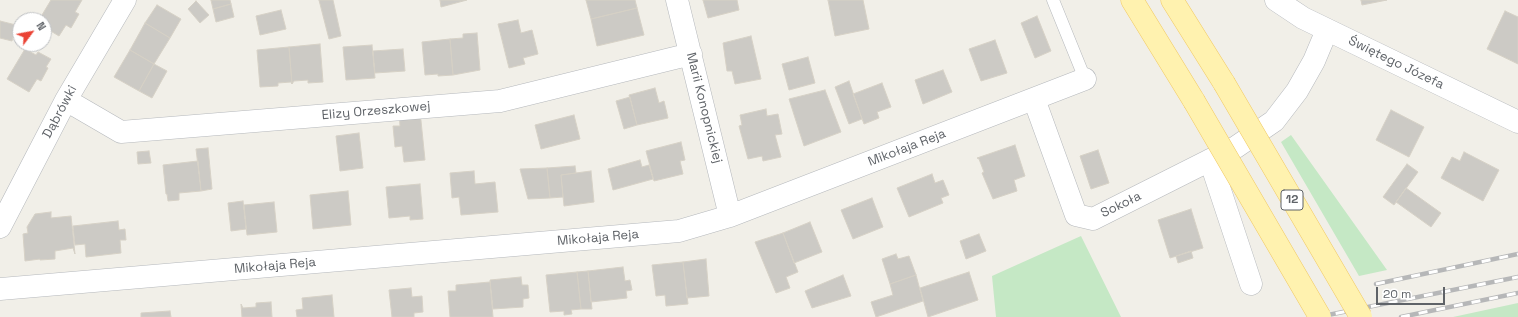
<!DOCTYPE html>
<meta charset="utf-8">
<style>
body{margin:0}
#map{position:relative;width:1518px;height:317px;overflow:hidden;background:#f1efe8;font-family:"Space Grotesk",sans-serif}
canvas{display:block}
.north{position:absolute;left:12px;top:12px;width:40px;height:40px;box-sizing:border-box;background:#fff;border:1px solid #bfc1c3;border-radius:50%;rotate:58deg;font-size:11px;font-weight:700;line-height:16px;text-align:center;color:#5f6368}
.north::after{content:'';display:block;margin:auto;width:14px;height:18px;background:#ea4335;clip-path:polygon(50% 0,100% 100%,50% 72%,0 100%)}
.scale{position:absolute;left:1376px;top:287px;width:69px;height:18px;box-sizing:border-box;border:2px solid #5f6368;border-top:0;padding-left:5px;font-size:12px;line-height:14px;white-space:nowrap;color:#5f6368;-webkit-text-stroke:3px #fff;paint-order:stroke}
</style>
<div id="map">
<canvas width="1518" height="317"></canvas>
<div class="north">N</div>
<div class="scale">20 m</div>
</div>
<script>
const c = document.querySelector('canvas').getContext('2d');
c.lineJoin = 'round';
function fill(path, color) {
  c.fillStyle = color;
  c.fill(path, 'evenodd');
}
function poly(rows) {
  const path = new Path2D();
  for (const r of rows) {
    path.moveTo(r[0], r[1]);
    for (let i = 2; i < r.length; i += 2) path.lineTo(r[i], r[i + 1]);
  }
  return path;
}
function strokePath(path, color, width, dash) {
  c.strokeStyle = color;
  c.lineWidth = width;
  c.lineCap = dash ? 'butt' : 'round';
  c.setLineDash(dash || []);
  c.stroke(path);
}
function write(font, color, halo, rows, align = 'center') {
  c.font = font + ' "Space Grotesk",sans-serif';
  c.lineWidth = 3.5;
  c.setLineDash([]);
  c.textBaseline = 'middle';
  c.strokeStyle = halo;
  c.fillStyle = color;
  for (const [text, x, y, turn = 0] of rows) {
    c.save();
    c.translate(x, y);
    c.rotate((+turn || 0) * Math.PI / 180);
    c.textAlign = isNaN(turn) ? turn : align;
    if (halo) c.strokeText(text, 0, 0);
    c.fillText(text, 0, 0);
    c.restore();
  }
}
fill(poly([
 [1291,135,1387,270,1359,276,1281,142],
 [1081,236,1121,317,996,317,992,276],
 [1518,303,1518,317,1453,317]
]), '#c5e8c5');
const building = poly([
 [51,0,82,0,75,12,79,14,71,28,66,25,59,36,44,27,44,20,39,20,51,0],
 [211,0,230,0,231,4,213,9,211,0],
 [319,0,333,0,341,36,329,39,319,0],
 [440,0,467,0,441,7,440,0],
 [586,0,635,0,637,8,591,19,586,0],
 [703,0,737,0,739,10,708,18,703,0],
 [828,0,863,0,869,29,835,36,828,0],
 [1361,0,1387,0,1362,5,1361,0],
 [196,1,209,15,200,23,188,9,196,1],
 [231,4,234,17,216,22,213,9,231,4],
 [157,5,181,19,170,38,145,23,157,5],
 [637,8,644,35,597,46,591,19,637,8],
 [281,10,286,29,260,35,256,16,281,10],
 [1505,11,1518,17,1518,64,1487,49,1505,11],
 [1037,16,1051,51,1035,58,1021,23,1037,16],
 [518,20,521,33,532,30,538,54,523,58,525,64,509,68,498,24,518,20],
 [0,21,16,25,12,41,0,38,0,21],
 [145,23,170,38,154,64,130,50,145,23],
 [477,33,480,70,453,75,450,39,463,38,463,34,477,33],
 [751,36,761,79,735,84,732,71,727,71,723,43,751,36],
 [450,39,453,75,438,76,438,74,425,75,422,42,450,39],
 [995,40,1007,73,981,81,969,49,995,40],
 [320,44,323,82,308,83,308,80,294,81,292,84,289,47,320,44],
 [372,45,375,78,346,80,343,47,372,45],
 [289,47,292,84,291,82,278,83,278,86,260,87,257,50,289,47],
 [25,49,36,55,38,52,51,59,46,67,48,68,41,81,37,79,29,92,7,79,25,49],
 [403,49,405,71,375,73,373,51,403,49],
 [130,50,154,64,139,91,114,77,130,50],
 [808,57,815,83,789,90,782,64,808,57],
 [154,64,167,71,152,98,139,91,154,64],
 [943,70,952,92,923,104,915,80,943,70],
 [849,81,862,119,849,124,835,87,849,81],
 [882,83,891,107,877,112,879,118,864,124,853,94,882,83],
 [655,88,659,103,664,101,668,118,637,125,629,95,655,88],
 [825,90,841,132,804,146,789,99,825,90],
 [630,97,637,125,624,129,616,101,630,97],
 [766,109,767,116,778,114,782,134,775,135,781,157,763,161,762,156,748,159,739,126,742,125,740,115,766,109],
 [1391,110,1424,127,1409,157,1376,140,1391,110],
 [420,111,425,160,404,162,402,146,395,147,393,126,400,126,399,113,420,111],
 [574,115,580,139,541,149,535,125,574,115],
 [359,133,363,168,340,171,336,136,359,133],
 [681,142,685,160,680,161,683,174,654,181,646,151,681,142],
 [1015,145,1025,176,1014,180,1017,191,993,199,982,173,984,172,979,159,977,158,1015,145],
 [208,148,212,189,201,191,196,149,208,148],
 [1098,150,1109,183,1091,189,1080,156,1098,150],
 [149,151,151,163,138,164,137,152,149,151],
 [1464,152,1499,170,1483,201,1441,178,1452,157,1460,161,1464,152],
 [640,160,642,167,649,165,653,179,613,190,608,169,640,160],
 [198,161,201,191,179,193,179,200,168,201,167,194,166,194,163,165,198,161],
 [1407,164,1418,172,1394,205,1383,197,1407,164],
 [575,166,576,173,561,175,563,197,550,198,547,168,575,166],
 [547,168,550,198,528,199,520,169,547,168],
 [474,171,475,184,495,182,498,212,461,215,459,197,452,198,450,173,474,171],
 [591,171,594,202,564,206,561,175,591,171],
 [932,174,935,183,943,180,949,195,941,198,943,203,909,217,897,188,932,174],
 [420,184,423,219,410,220,410,216,389,218,386,187,420,184],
 [1406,188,1441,213,1431,227,1396,202,1406,188],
 [348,191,351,225,313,229,310,195,348,191],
 [872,198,883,227,853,239,841,210,872,198],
 [243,201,246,229,231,231,228,203,243,201],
 [274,202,277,232,247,235,244,205,274,202],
 [1191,209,1203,248,1170,258,1158,220,1191,209],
 [51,212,51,218,71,216,75,254,73,248,55,251,55,259,40,260,40,259,25,261,23,234,28,233,27,227,35,214,51,212],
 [118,221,119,230,125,229,126,240,120,240,121,253,86,257,85,244,75,245,73,226,118,221],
 [810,222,822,252,794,263,783,233,810,222],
 [783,233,798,272,786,277,790,288,776,293,755,242,783,233],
 [979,234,986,251,966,259,960,241,979,234],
 [1191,251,1193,258,1178,263,1176,256,1191,251],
 [896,254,898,259,909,256,916,275,890,284,882,259,896,254],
 [706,259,709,296,687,298,683,262,706,259],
 [683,262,688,304,666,306,665,295,656,296,652,265,683,262],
 [623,267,625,281,630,280,632,290,626,291,627,298,591,302,588,271,623,267],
 [588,271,592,309,581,309,577,272,588,271],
 [577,272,581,309,571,310,572,314,564,315,564,311,550,312,546,275,577,272],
 [969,272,978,300,928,317,920,288,969,272],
 [843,275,851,296,812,308,805,291,843,275],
 [916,275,923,301,876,317,871,302,893,295,890,284,916,275],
 [521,277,522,285,528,285,529,298,523,299,523,307,493,309,490,280,521,277],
 [490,282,493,317,450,317,448,291,456,291,456,285,490,282],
 [411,288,412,297,422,296,423,312,414,313,414,317,392,317,389,290,411,288],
 [332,295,334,317,297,317,296,310,303,309,302,298,332,295],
 [271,302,272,317,242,317,241,304,243,308,256,307,256,303,271,302],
 [170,311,171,317,141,317,141,313,170,311]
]);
fill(building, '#cccac5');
strokePath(building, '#d6d1c6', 1);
const service = poly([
 [1053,0,1085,79]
]);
const minor = poly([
 [677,0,730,216],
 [1276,0,1303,18,1518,122],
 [1034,99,1076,215,1093,219,1236,147,1274,121,1297,91,1314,61,1327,30],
 [66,100,121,132,500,101,691,54],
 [1210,160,1251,284],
 [0,227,66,100,125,0],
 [0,289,679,231,730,216,1085,79]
]);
const primary = poly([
 [1132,0,1194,101],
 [1172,0,1224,83]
]);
strokePath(service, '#b5b8bc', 13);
strokePath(minor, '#b5b8bc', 23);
strokePath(primary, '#f2c960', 23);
strokePath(service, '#fff', 12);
strokePath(minor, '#fff', 22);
strokePath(primary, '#fff2af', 22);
const rail = poly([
 [1376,284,1518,254],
 [1318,317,1518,277],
 [1401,317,1518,293]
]);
strokePath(rail, '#b6b7b8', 4.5);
strokePath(rail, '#fff', 3, [9]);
const primaryBridge = poly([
 [1224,83,1361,317],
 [1194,101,1320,317]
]);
strokePath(primaryBridge, '#f2c960', 23, []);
strokePath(primaryBridge, '#fff2af', 22);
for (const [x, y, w] of [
 [1292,200,22]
]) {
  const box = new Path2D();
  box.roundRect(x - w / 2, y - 10, w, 20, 3);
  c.fillStyle = '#fff';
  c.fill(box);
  strokePath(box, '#5f6368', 1);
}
write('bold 12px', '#5f6368', null, [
 ["12",1292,200]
]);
write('13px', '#5f6368', '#fff', [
 ["Świętego Józefa",1396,63,26],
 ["Marii Konopnickiej",704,108,76],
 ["Elizy Orzeszkowej",376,111,-5],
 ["Dąbrówki",60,112,-62],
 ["Mikołaja Reja",907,148,-21],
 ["Sokoła",1121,205,-26],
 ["Mikołaja Reja",598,238,-5],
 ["Mikołaja Reja",275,266,-5]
]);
</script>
